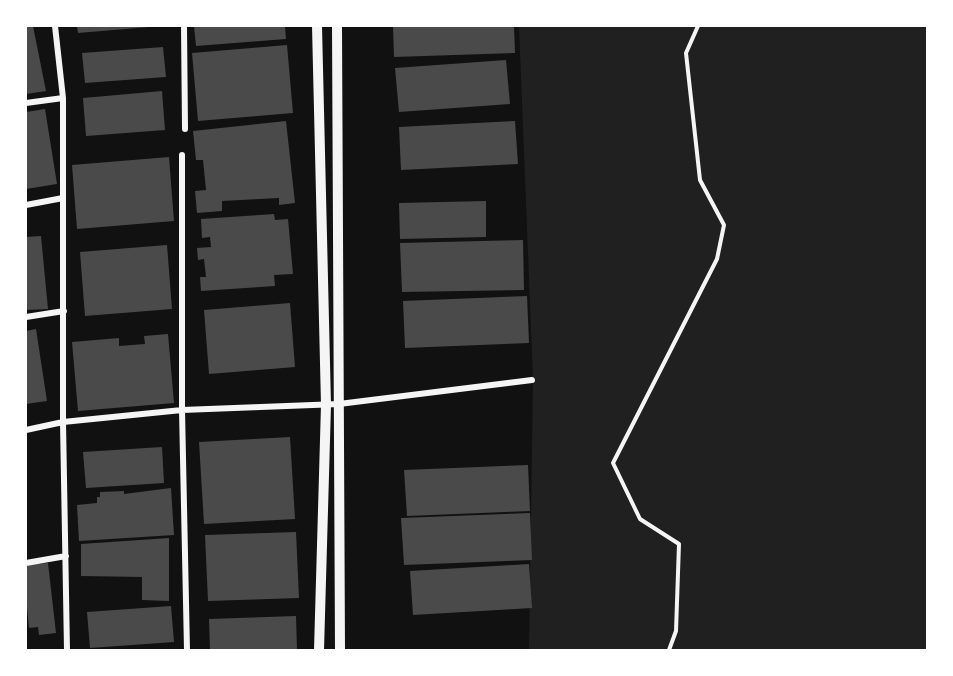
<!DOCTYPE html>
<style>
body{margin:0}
#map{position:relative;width:953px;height:676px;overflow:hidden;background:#111;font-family:"Work Sans",sans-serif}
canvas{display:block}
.frame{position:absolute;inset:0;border:27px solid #fff;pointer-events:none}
</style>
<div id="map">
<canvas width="953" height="676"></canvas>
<div class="frame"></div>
</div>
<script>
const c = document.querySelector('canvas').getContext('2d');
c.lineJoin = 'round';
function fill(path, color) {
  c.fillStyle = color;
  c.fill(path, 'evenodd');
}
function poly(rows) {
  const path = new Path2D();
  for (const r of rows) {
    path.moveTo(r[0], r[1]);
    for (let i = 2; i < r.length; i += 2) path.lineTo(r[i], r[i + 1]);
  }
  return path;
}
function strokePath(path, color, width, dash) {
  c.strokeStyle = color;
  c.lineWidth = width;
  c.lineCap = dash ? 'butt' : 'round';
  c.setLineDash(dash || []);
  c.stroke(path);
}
fill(poly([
 [519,26,927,26,927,650,529,650,533,380]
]), '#202020');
fill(poly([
 [26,26,33,26,46,91,26,94],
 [77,26,149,26,149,27,78,33],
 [194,26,285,26,286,39,196,46],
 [393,26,514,26,515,53,394,57],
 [287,45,293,113,198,121,192,53],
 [163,47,166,77,85,83,82,53],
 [506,60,510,104,399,112,395,68],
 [162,91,165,130,86,136,83,98],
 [45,109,57,184,26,189,26,112],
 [286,121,295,203,279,205,279,198,222,201,222,211,197,213,195,191,206,190,203,160,196,160,193,131],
 [515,121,518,164,401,170,399,127],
 [169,157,174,221,77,229,72,165],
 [486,201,486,237,400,239,399,203],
 [274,214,275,220,288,219,293,274,274,275,275,286,201,291,200,277,206,277,204,259,198,260,197,248,211,247,210,237,202,238,201,219],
 [41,236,48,309,26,310,26,237],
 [523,240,524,290,402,292,400,243],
 [167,245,172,309,85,316,80,252],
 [527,296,529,343,405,348,403,301],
 [290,303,295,367,209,374,204,310],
 [36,329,47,401,26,404,26,331],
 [168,334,174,403,78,411,72,342,119,338,119,346,145,344,144,336],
 [290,437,295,519,204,524,199,442],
 [162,447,164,483,86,488,83,452],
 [528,465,530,511,407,516,404,470],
 [171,488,174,535,79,541,77,505,97,503,97,497,100,497,100,492,124,491,124,494],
 [530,513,532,560,404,565,401,518],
 [296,532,299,598,208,601,205,535],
 [169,538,169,601,142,600,142,577,81,576,81,544],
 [48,563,56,633,39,635,38,627,29,628,26,596,26,565],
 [529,564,532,608,413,615,410,571],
 [171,606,174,642,90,648,87,612],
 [296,616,297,650,210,650,209,619]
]), '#4a4a4a');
strokePath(poly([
 [669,650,676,631,679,544,640,519,613,463,717,259,724,225,700,180,686,53,698,26]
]), '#f5f5f5', 4);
strokePath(poly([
 [55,26,63,98,63,422,67,650],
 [184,26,185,129],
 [26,103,63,98],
 [182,155,182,410,187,650],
 [26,205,63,198],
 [26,317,64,311],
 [26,430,63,422,182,410,339,404,532,380],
 [26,563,66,556]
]), '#f5f5f5', 6);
strokePath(poly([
 [317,26,326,405,319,650],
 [337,26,340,650]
]), '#f5f5f5', 10);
</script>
